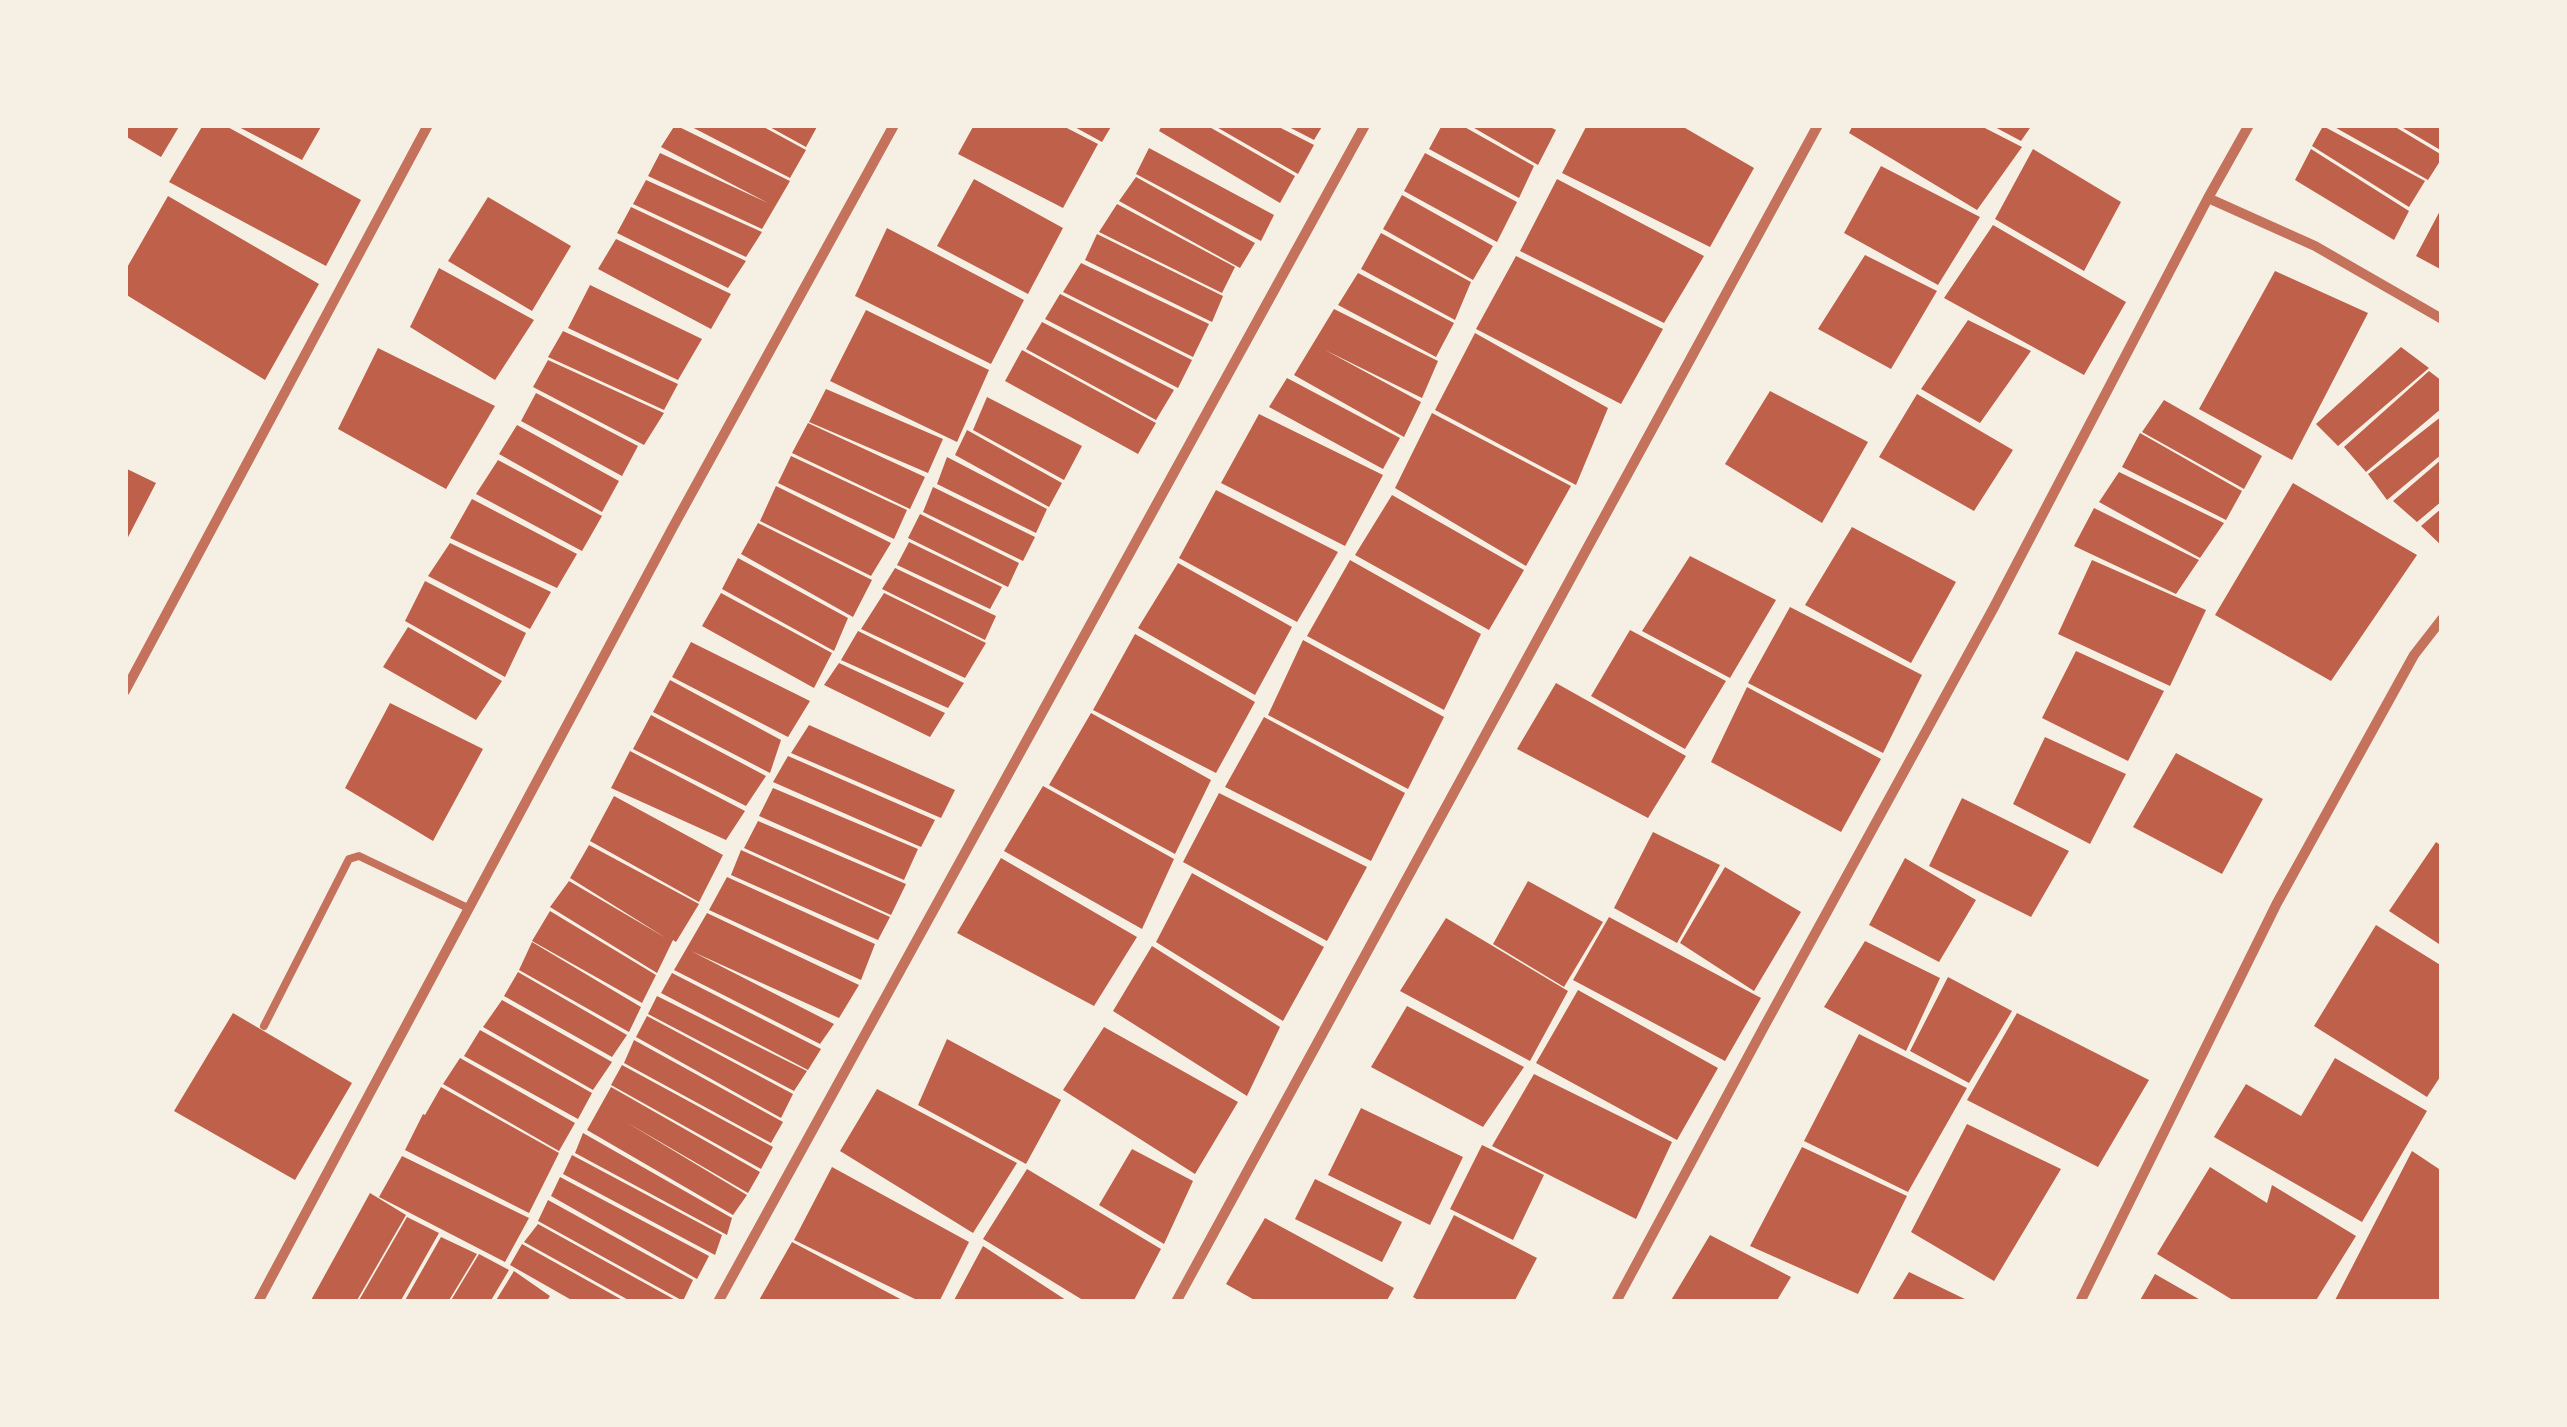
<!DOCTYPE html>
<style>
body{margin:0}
#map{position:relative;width:2567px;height:1427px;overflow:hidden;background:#f6efe4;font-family:Literata,serif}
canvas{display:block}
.frame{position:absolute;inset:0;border:128px solid #f6efe4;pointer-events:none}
</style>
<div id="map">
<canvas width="2567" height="1427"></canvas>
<div class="frame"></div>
</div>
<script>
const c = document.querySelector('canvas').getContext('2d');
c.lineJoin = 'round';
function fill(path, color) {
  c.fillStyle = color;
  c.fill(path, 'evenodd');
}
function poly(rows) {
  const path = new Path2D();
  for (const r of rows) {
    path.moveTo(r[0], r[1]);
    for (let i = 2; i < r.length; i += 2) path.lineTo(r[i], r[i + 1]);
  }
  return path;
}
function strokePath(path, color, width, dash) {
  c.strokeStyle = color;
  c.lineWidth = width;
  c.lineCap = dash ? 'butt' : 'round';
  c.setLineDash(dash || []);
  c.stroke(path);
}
fill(poly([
 [125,125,180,125,161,157,125,136],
 [203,125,224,125,361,200,326,266,169,182],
 [235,125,322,125,302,160],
 [675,125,790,181,762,229,648,176,660,153,768,203,661,147],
 [688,125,760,125,806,150,790,178],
 [766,125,818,125,806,147],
 [974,125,1061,125,1098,144,1063,208,958,154],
 [1071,125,1112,125,1102,142],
 [1162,125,1206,125,1295,176,1280,203,1159,131],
 [1213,125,1275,125,1314,145,1298,174],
 [1285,125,1323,125,1314,140],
 [1442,125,1461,125,1534,166,1519,198,1429,149],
 [1469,125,1546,125,1556,130,1538,165],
 [1587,125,1680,125,1754,168,1710,247,1562,173],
 [1853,125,1979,125,2022,147,1977,210,1849,133],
 [1991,125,2032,125,2021,141],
 [2331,125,2392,125,2442,155,2442,158,2428,180],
 [2398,125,2442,125,2442,151],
 [2323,126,2425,181,2409,207,2312,146],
 [1149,148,1274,215,1261,241,1136,174],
 [2033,149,2121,202,2084,271,1995,219],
 [2311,149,2409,211,2394,240,2295,180],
 [1425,153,1517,202,1497,242,1404,191],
 [1881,166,1980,217,1938,285,1844,233],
 [1136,177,1255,243,1240,268,1119,201],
 [974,179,1063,228,1028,294,937,246],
 [1557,179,1704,256,1664,323,1520,251],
 [646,180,762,232,746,257,633,204],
 [1402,195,1493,246,1473,280,1383,229],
 [168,196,319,284,265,380,125,294,125,271],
 [488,197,571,246,532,311,448,261],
 [1117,204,1235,267,1222,293,1099,232],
 [631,207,746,261,728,288,617,233],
 [2442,207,2442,270,2416,256],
 [1993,225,2126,302,2084,375,1944,298],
 [887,228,1024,300,991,364,855,296],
 [1381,233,1471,282,1455,320,1361,269],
 [1097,234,1223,296,1212,322,1085,260],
 [616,239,731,294,711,329,598,269],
 [1865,255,1937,291,1891,369,1818,329],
 [1516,256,1663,329,1621,404,1476,329],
 [1081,263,1209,324,1193,357,1063,292],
 [439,268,534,320,495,380,410,327],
 [2275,271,2368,313,2292,460,2199,409],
 [1358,273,1454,323,1436,357,1338,305],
 [590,285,702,339,678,380,568,328],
 [1060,294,1192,360,1178,388,1045,319],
 [1334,309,1438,361,1422,398,1325,350,1421,402,1404,437,1294,375],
 [866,310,989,370,957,442,830,381],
 [1968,320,2031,351,1980,423,1921,389],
 [1042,322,1174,390,1156,420,1026,349],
 [563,331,678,384,664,410,548,357],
 [1475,333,1608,408,1576,485,1435,410],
 [2401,347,2429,368,2338,446,2316,424],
 [378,348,495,406,446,489,338,429],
 [1022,350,1156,423,1138,454,1005,381],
 [548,360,664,413,644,445,533,387],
 [2429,371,2442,381,2442,408,2366,472,2344,447],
 [1287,378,1400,438,1383,469,1269,407],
 [826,389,943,439,928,473,809,422],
 [1770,391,1868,442,1822,523,1725,464],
 [536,393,638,446,622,476,521,421],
 [1917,394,2013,450,1974,511,1879,457],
 [987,397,1082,446,1064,480,973,430],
 [2164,400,2262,456,2244,489,2142,432],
 [1432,413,1571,486,1526,566,1395,488],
 [1259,414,1383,475,1345,546,1221,483],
 [2442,416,2442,454,2387,500,2368,474],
 [808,423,925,477,910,509,792,453],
 [517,425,619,481,602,512,499,454],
 [967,430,1062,483,1049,507,955,455],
 [2140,433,2242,491,2226,520,2122,467],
 [791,456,907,510,894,539,778,483],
 [947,457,1047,509,1036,533,937,484],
 [2442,459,2442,501,2417,522,2393,501],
 [498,460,602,516,582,551,476,494],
 [125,468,156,483,125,543],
 [2119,472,2224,523,2200,558,2099,502],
 [2293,483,2417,555,2331,681,2215,615],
 [776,486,891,543,871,576,760,521],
 [933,487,1035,537,1023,561,923,512],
 [1216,490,1338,552,1297,622,1179,558],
 [1392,495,1524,570,1489,630,1355,555],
 [472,499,577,554,557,588,450,538],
 [2094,508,2199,560,2176,594,2074,546],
 [2442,508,2442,546,2421,526],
 [920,514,1019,563,1008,587,908,538],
 [758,523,872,580,853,617,741,554],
 [1852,527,1956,582,1911,663,1805,605],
 [909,542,1002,587,990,609,897,565],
 [450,543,551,592,530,629,428,576],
 [1690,556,1776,600,1730,678,1642,631],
 [738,558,848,618,834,651,722,589],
 [1350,560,1481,634,1444,710,1307,636],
 [2092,560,2206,610,2170,686,2058,634],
 [1178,563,1292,627,1255,695,1138,628],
 [895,568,996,616,985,640,882,589],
 [425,581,526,633,505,677,405,621],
 [721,593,832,653,814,688,702,626],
 [884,593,986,643,965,678,861,629],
 [1790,607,1922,675,1883,753,1748,683],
 [408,627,502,681,476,720,383,667],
 [1630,630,1726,681,1685,749,1591,696],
 [858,631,964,683,948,708,841,660],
 [1135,634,1255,702,1216,773,1093,710],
 [1303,640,1444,717,1408,789,1268,715],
 [691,642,810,701,788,737,672,677],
 [2076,651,2164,691,2128,761,2042,718],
 [839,663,945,713,930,737,824,685],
 [670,680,781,740,770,773,653,712],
 [1556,683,1686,756,1648,818,1517,749],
 [1747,687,1881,759,1841,832,1711,762],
 [390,703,483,749,433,841,345,788],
 [1091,713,1211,780,1175,854,1049,785],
 [651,715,766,776,746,806,633,749],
 [1264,717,1405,793,1371,861,1225,787],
 [809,725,955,790,941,818,791,753],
 [2045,737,2126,774,2090,844,2013,804],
 [630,751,745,811,726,840,611,788],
 [2176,753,2263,799,2222,874,2133,827],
 [788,756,935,820,921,847,773,782],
 [1043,786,1174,859,1142,929,1004,851],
 [773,788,918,849,904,880,759,816],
 [1219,793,1367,867,1327,941,1183,862],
 [614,796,723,855,699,902,590,841],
 [1962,798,2069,851,2031,917,1929,866],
 [758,821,906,884,891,915,744,848],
 [1653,832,1720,865,1677,943,1614,908],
 [2436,842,2442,846,2442,946,2389,911],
 [589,845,699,904,676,942,673,940,657,973,550,907,569,881,666,938,570,878],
 [741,850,890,917,878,940,731,875],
 [1001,858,1137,937,1094,1006,957,933],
 [1905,858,1976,900,1939,962,1869,925],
 [1725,867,1801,912,1754,991,1680,943],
 [1192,873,1324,947,1283,1021,1156,942],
 [727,877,875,944,861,980,709,910],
 [1528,881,1603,922,1564,987,1493,944],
 [550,911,656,975,642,1003,532,941],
 [707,913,859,985,839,1018,691,951,834,1024,820,1044,674,970],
 [1609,917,1761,998,1725,1061,1573,980],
 [1446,918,1568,991,1530,1061,1400,991],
 [2376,925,2442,966,2442,1074,2427,1097,2314,1026],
 [1865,941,1940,978,1906,1051,1824,1007],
 [532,942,641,1007,629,1032,519,970],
 [1152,946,1280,1027,1247,1096,1113,1011],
 [518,972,627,1035,612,1057,504,996],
 [672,973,821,1049,808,1070,661,993],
 [1948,977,2012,1011,1969,1083,1910,1051],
 [1578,990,1718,1068,1677,1140,1536,1063],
 [657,996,807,1071,794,1091,648,1014],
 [502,1000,612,1062,593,1090,483,1027],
 [1407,1006,1524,1067,1483,1127,1371,1067],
 [233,1013,352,1083,295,1180,174,1111],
 [2017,1013,2149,1080,2098,1167,1967,1100],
 [647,1016,793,1094,781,1118,636,1037],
 [1104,1027,1238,1102,1195,1174,1063,1090],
 [480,1030,592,1093,578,1119,464,1056],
 [1859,1034,1967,1088,1908,1192,1804,1141],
 [947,1039,1061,1100,1026,1164,918,1105],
 [634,1040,783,1122,771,1143,624,1063],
 [460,1058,575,1123,559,1151,443,1084],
 [2335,1058,2427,1111,2362,1222,2214,1137,2246,1084,2301,1116],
 [622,1065,773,1147,761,1169,611,1085],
 [1534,1074,1672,1142,1636,1219,1492,1146],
 [441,1087,559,1153,529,1213,405,1150,423,1114,425,1115],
 [611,1087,760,1172,748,1193,626,1122,747,1195,733,1215,587,1130],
 [877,1089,1017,1163,973,1233,840,1151],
 [1361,1108,1463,1157,1430,1225,1328,1175],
 [1967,1124,2061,1169,1994,1281,1911,1232],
 [583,1133,732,1218,727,1235,575,1153],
 [1482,1145,1544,1175,1513,1240,1450,1209],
 [1802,1147,1907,1196,1858,1294,1750,1246],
 [1132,1149,1193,1181,1164,1244,1099,1205],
 [2412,1151,2442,1171,2442,1302,2334,1302],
 [572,1155,722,1235,715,1255,563,1174],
 [402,1156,529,1218,505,1262,379,1197],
 [832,1167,969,1242,939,1302,921,1302,794,1240],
 [2210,1167,2267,1203,2272,1185,2356,1236,2315,1302,2236,1302,2157,1254],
 [1027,1169,1161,1249,1133,1302,1086,1302,983,1239],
 [560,1177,709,1256,697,1279,551,1196],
 [1315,1179,1402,1222,1382,1262,1295,1219],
 [370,1193,406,1215,356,1302,310,1302],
 [548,1200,693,1280,683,1301,538,1221],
 [1454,1215,1537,1258,1514,1302,1422,1302,1413,1297],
 [407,1217,439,1233,400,1302,358,1302],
 [1265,1218,1394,1288,1386,1302,1258,1302,1226,1284],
 [538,1224,679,1302,632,1302,524,1242],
 [1710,1235,1791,1277,1776,1302,1670,1302],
 [441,1237,477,1254,448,1302,404,1302],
 [792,1242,906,1302,758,1302],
 [522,1244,626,1302,575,1302,510,1265],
 [983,1246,1069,1302,953,1302],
 [479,1254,509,1270,490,1302,450,1302],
 [514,1271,550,1296,546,1302,495,1302],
 [1909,1272,1971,1302,1891,1302],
 [2155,1274,2204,1302,2139,1302]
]), '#bf614a');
strokePath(poly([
 [264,1026,349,859,359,856,468,908]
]), '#c5725c', 8);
strokePath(poly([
 [2208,198,2315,246,2442,319],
 [125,691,428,125],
 [258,1302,673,527,894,125],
 [718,1302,1365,125],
 [1176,1302,1818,125],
 [1616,1302,1765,1025,1993,609,2208,198,2249,125],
 [2080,1302,2277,903,2414,655,2442,619]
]), '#c5725c', 10);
</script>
